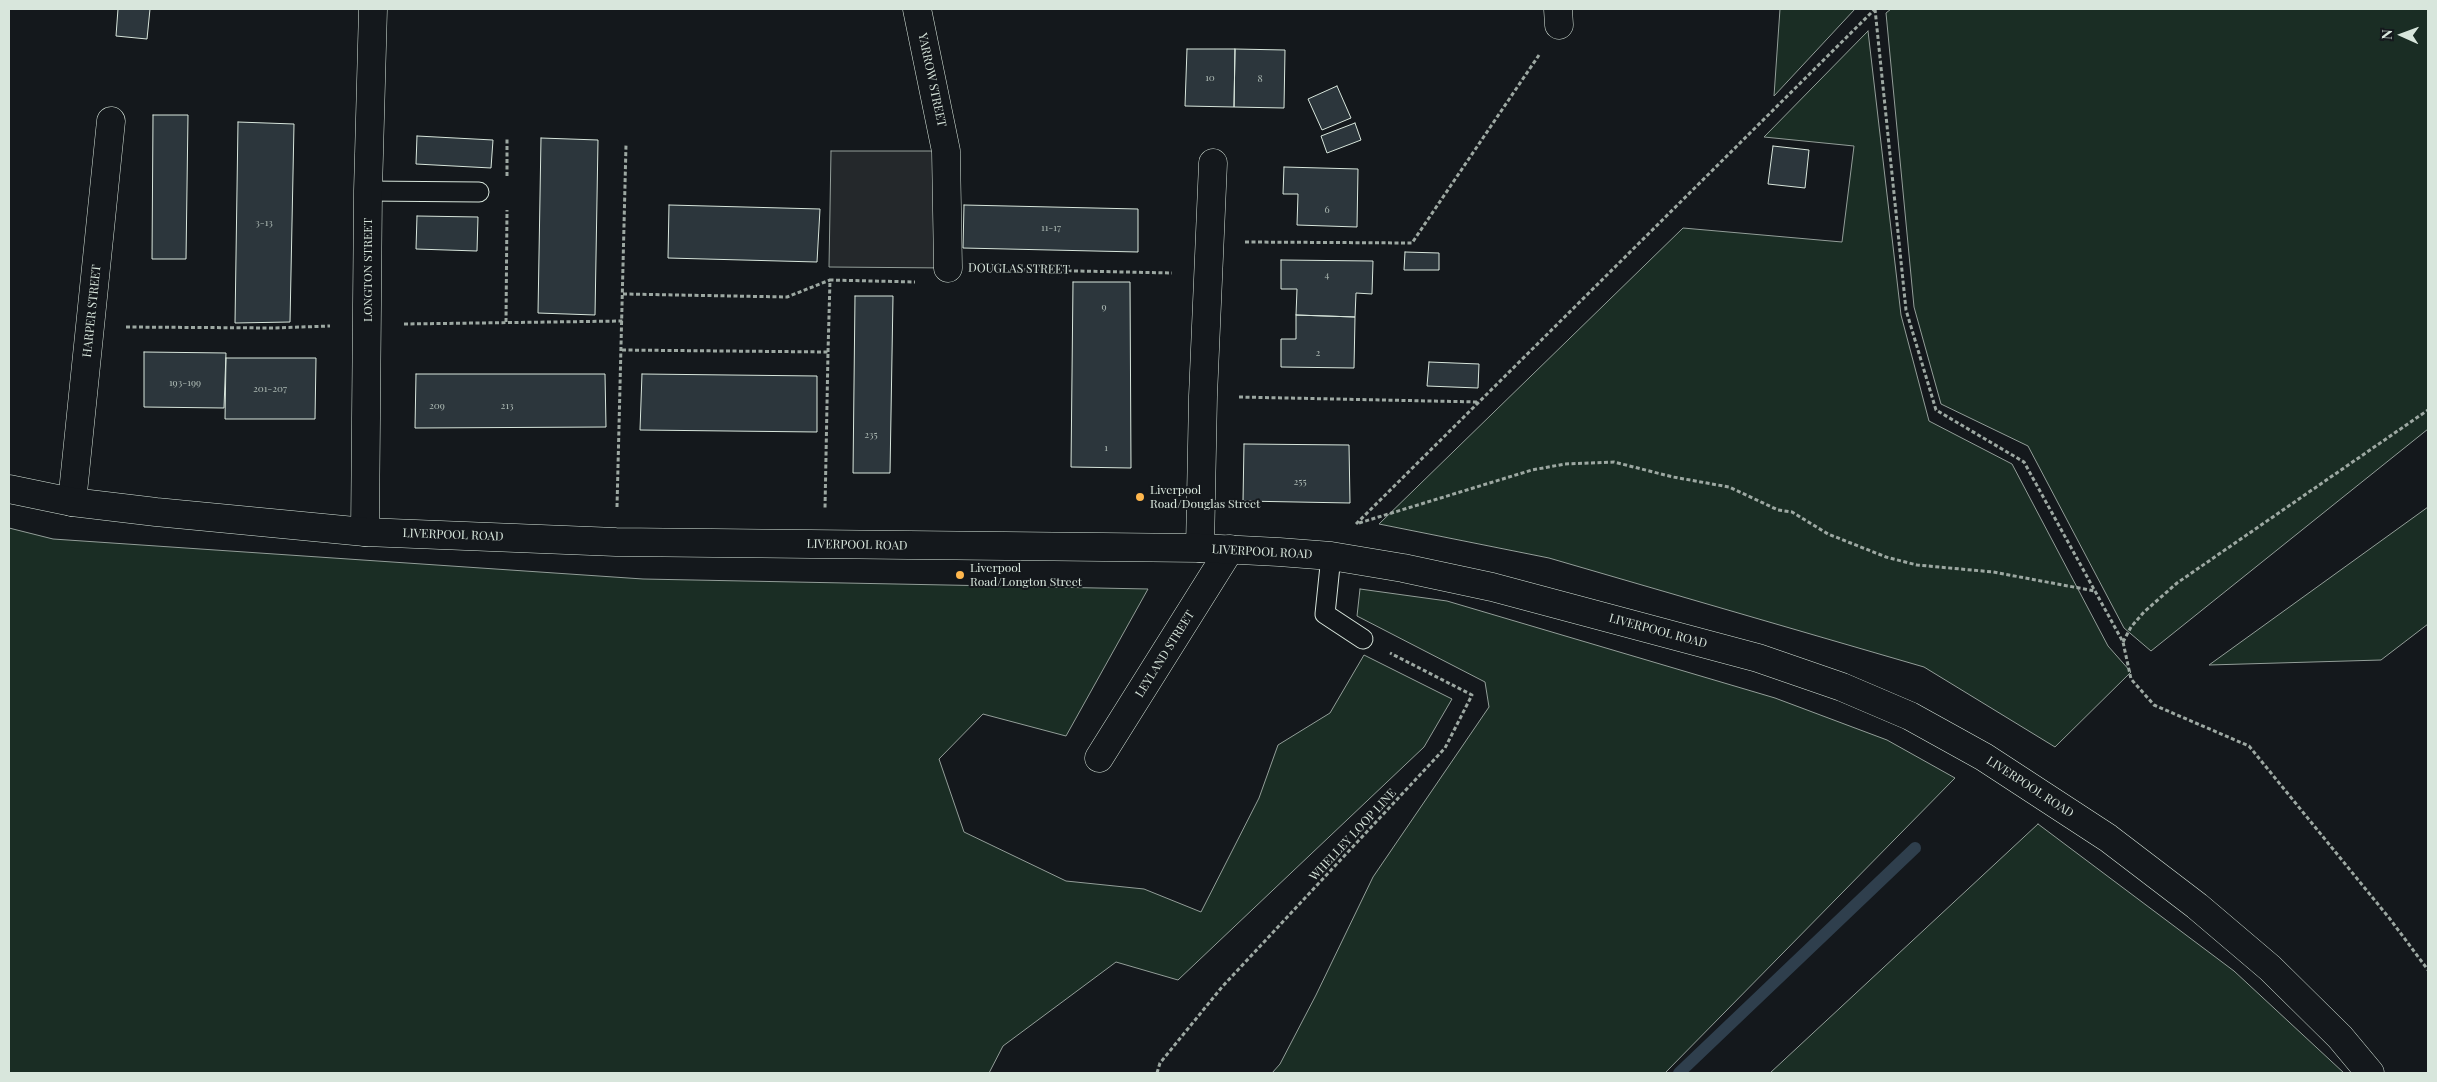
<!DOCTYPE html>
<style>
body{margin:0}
#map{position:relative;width:2437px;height:1082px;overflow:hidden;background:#14181c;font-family:"Playfair Display",serif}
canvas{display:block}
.frame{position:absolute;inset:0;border:10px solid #d8e6dc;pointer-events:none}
.north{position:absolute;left:2377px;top:10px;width:50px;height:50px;-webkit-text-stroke:4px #14181c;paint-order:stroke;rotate:272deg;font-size:14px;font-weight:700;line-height:20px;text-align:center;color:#d8e6dc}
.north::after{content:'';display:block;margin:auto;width:18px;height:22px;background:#d8e6dc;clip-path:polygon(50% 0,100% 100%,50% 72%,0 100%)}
</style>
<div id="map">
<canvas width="2437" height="1082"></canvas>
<div class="frame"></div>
<div class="north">N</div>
</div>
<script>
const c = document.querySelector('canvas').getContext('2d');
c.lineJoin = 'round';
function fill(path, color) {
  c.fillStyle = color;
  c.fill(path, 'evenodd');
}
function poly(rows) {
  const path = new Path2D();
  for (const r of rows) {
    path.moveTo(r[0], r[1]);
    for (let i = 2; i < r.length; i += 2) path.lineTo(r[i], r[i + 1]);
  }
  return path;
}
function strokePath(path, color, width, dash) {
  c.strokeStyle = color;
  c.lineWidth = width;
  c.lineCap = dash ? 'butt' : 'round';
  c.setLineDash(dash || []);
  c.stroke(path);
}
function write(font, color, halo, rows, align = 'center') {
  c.font = font + ' "Playfair Display",serif';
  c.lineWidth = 4;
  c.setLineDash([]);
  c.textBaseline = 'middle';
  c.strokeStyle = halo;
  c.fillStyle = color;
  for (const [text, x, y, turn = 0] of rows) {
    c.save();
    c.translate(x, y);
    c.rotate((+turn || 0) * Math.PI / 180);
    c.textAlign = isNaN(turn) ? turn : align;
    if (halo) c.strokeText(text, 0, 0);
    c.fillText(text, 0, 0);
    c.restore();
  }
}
const green = poly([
 [1780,9,1855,9,1774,96,1780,9],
 [1891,9,2428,9,2428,429,2151,651,2124,628,2028,446,1941,404,1914,307,1886,13,1891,9],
 [1868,31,1901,315,1929,421,2012,464,2108,646,2131,672,2055,747,1924,667,1549,558,1379,524,1683,228,1842,242,1854,146,1764,137,1868,31],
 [2428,507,2428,624,2381,660,2209,665,2428,507],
 [9,528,53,539,643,579,1148,589,1066,736,983,714,939,759,964,832,1066,881,1144,889,1201,912,1259,798,1278,745,1330,713,1364,655,1452,699,1424,747,1178,980,1116,962,1003,1046,989,1073,9,1073,9,528],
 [1360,589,1447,601,1775,698,1887,740,1955,778,1665,1073,1272,1073,1280,1064,1316,995,1373,877,1489,707,1485,682,1357,616,1360,589],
 [2038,824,2234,971,2344,1073,1770,1073,2038,824]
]);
fill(green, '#1a2d24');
strokePath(green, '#939e99', 1);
const parking = poly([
 [831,151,946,151,948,268,829,267,831,151]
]);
fill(parking, '#24282b');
strokePath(parking, '#939e99', 1);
strokePath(poly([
 [1679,1073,1915,848]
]), '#2f3f4d', 12);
const building = poly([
 [118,9,150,9,147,39,116,36,118,9],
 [1187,49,1235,49,1234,107,1185,106,1187,49],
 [1235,49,1285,50,1284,108,1234,107,1235,49],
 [1337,86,1351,118,1322,130,1308,99,1337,86],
 [153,115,188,115,186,259,152,259,153,115],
 [238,122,294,124,290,322,235,323,238,122],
 [1355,123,1361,140,1327,153,1321,136,1355,123],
 [417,136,493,140,491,168,416,164,417,136],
 [541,138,598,140,595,315,538,313,541,138],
 [1773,146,1809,150,1805,188,1768,184,1773,146],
 [1284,167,1358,169,1357,227,1297,225,1298,194,1283,194,1284,167],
 [669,205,820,209,817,262,668,258,669,205],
 [964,205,1138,209,1138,252,963,248,964,205],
 [417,216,478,217,477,251,416,249,417,216],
 [1405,252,1439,253,1439,270,1404,270,1405,252],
 [1281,260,1373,261,1372,294,1356,293,1355,317,1296,315,1297,289,1281,289,1281,260],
 [1073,282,1130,282,1131,468,1071,467,1073,282],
 [855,296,893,296,890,473,853,473,855,296],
 [1296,315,1355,317,1354,368,1281,367,1281,339,1296,339,1296,315],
 [144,352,226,353,224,408,144,407,144,352],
 [226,358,316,358,315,419,225,419,226,358],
 [1429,362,1479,364,1478,388,1427,386,1429,362],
 [416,374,605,374,606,427,415,428,416,374],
 [642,374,817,376,817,432,640,430,642,374],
 [1244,444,1349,445,1350,503,1243,501,1244,444]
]);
fill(building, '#2c363c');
strokePath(building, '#d8e6dc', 1);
const service = poly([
 [368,191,479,192],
 [1331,556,1325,614,1363,639]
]);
const minor = poly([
 [917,9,946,151,948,268],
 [1558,9,1559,25],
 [72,502,111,121],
 [365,532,368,191,373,9],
 [1200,548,1203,396,1213,163],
 [1099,758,1230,549]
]);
const primary = poly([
 [9,489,72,502,156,512,365,532,616,542,1200,548,1279,552,1331,556,1403,568,1492,587,1758,658,1842,687,1910,716,1984,757,2108,838,2197,906,2270,968,2340,1037,2370,1073]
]);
strokePath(service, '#d8e6dc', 21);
strokePath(minor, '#d8e6dc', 29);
strokePath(primary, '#d8e6dc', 29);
strokePath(poly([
 [1875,9,1906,310,1936,410,2024,462,2123,642,2131,679,2154,705,2249,746,2390,919,2428,970],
 [507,176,507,139],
 [1245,242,1412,243,1539,55],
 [983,269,1172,273],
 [623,294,787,297,830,280],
 [506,322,507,210],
 [404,324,623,321],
 [126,327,273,328,330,326],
 [622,350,828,352,825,508],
 [828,352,830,280,915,282],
 [1239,397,1478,402],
 [617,507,626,145],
 [1359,523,1532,470,1565,464,1614,462,1673,477,1729,487,1778,510,1792,512,1828,534,1886,557,1917,565,1993,572,2095,591],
 [1356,524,1875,9],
 [2123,642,2131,627,2144,612,2177,583,2428,410],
 [1157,1073,1160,1063,1222,987,1445,748,1472,695,1390,653]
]), '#9da8a2', 3, [4, 2.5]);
strokePath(service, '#14181c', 19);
strokePath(minor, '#14181c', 28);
strokePath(primary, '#14181c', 28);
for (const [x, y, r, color] of [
 [1140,497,5,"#ffb74d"],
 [960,575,5,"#ffb74d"]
]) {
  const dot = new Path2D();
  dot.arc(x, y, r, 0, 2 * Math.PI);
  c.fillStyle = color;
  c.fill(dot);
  strokePath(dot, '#14181c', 2);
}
write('10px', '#adbab4', null, [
 ["10",1210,78],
 ["8",1260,79],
 ["6",1327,210],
 ["3-13",264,223],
 ["11-17",1051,228],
 ["4",1327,275],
 ["9",1104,307],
 ["2",1318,353],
 ["193-199",185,383],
 ["201-207",270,389],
 ["209",437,406],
 ["213",507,406],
 ["235",871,435],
 ["1",1106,448],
 ["255",1300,482]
]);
write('12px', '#d8e6dc', '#14181c', [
 ["YARROW STREET",932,80,78],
 ["DOUGLAS STREET",1019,269,1],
 ["LONGTON STREET",368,270,-90],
 ["HARPER STREET",92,311,-84],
 ["LIVERPOOL ROAD",453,535,2],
 ["LIVERPOOL ROAD",857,545,1],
 ["LIVERPOOL ROAD",1262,552,3],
 ["LIVERPOOL ROAD",1658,631,15],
 ["LEYLAND STREET",1165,654,-58],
 ["LIVERPOOL ROAD",2030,787,33],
 ["WHELLEY LOOP LINE",1353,835,-47]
]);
write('12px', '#d8e6dc', '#14181c', [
 ["Liverpool",1150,490],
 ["Road/Douglas Street",1150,504],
 ["Liverpool",970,568],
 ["Road/Longton Street",970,582]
], 'left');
</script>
